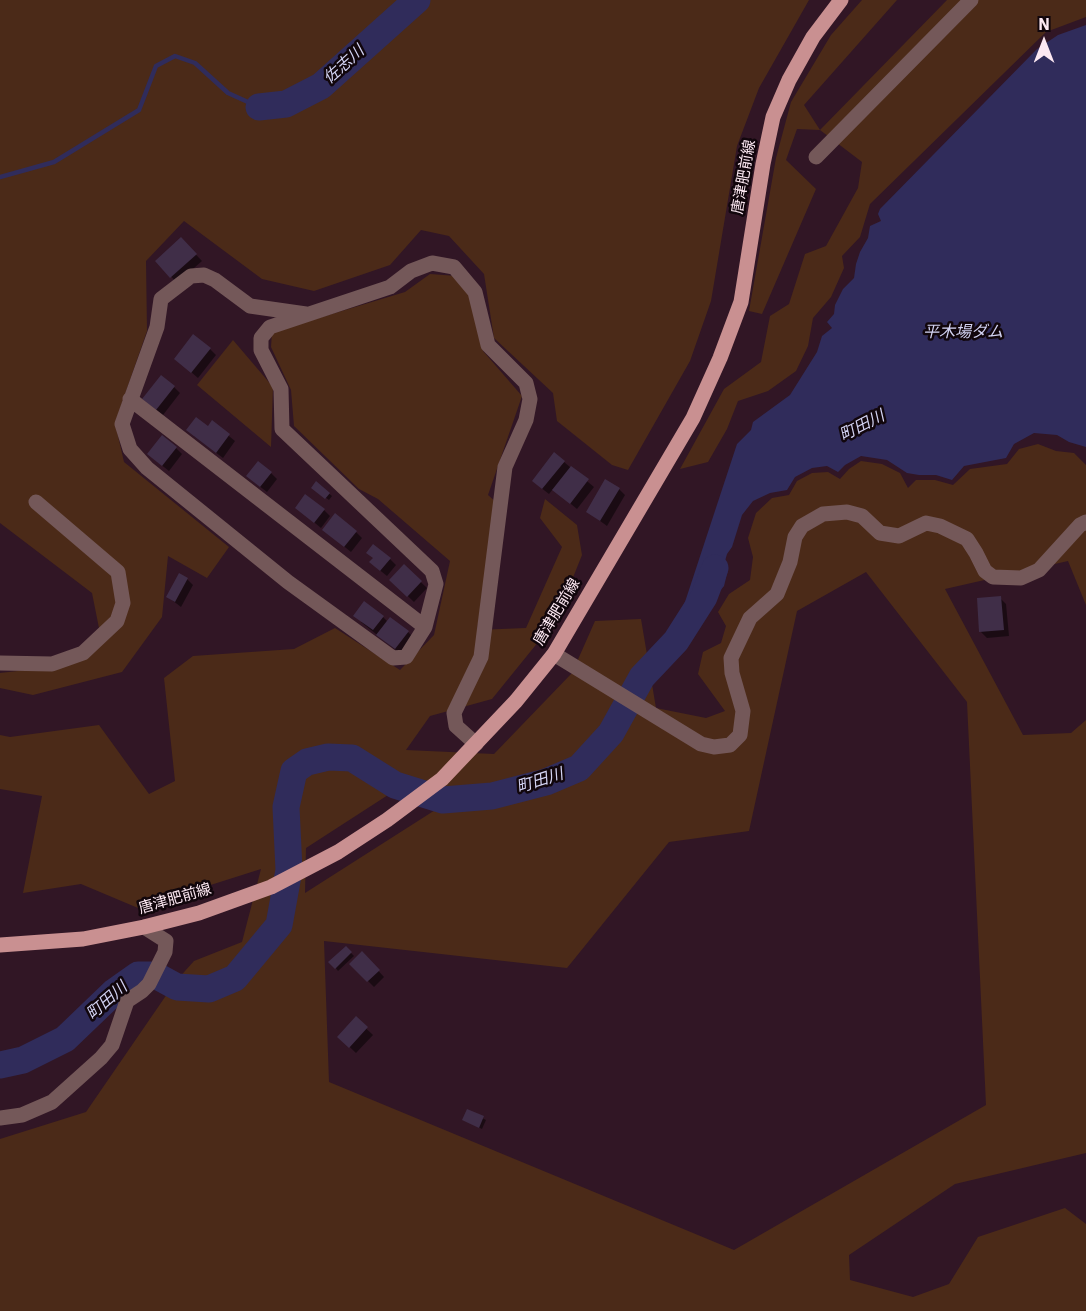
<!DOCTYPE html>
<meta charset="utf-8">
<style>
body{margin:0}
#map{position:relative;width:1086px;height:1311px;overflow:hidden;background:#311625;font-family:"IBM Plex Sans",sans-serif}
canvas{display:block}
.north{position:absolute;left:1014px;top:12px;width:60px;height:60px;-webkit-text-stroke:4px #11060c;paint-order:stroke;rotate:0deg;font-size:16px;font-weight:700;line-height:24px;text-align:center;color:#fce8f2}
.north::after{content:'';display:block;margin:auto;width:21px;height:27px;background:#fce8f2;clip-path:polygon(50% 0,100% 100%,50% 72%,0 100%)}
</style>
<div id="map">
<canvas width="1086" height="1311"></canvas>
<div class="north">N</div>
</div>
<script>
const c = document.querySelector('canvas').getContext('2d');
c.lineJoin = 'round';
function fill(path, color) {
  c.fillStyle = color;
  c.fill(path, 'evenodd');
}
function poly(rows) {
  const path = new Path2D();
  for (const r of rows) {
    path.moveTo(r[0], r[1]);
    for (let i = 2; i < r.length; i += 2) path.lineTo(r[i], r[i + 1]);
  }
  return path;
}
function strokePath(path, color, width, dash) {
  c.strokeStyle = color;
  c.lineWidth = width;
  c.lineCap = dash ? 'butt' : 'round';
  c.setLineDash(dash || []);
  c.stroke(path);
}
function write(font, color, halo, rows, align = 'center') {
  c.font = font + ' "IBM Plex Sans","Noto Sans JP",sans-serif';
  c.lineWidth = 5;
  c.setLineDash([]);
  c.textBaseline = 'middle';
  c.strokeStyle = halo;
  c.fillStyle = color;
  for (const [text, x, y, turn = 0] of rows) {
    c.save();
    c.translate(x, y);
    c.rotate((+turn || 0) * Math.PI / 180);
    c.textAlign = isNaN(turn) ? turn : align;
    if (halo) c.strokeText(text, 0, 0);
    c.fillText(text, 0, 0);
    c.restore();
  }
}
fill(poly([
 [0,0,809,0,759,88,737,146,711,301,690,361,628,470,612,465,557,421,553,393,494,338,484,274,449,236,421,230,390,265,314,291,262,279,184,221,146,261,147,331,115,423,124,462,229,547,207,578,168,556,162,617,122,672,33,695,0,688,0,673,61,666,99,628,92,593,0,523],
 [862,0,897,0,804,105,820,130,947,0,1086,0,1086,17,1046,32,870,204,860,237,842,256,844,268,831,297,813,318,808,346,796,371,768,391,738,401,727,429,708,462,680,469,724,389,761,362,770,316,789,304,805,254,826,246,858,188,862,162,820,130,797,129,786,160,816,189,762,314,749,311,776,158,791,102,831,35],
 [430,274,457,276,472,300,483,351,522,396,488,495,497,503,477,630,526,628,562,547,540,518,545,499,577,525,582,555,556,620,492,699,430,716,406,750,494,754,572,673,595,621,641,619,656,708,706,718,725,711,698,674,703,652,721,643,726,626,718,612,729,594,750,580,753,557,748,538,756,513,772,498,789,495,797,481,812,473,828,472,840,479,849,469,861,461,882,464,900,473,908,488,916,480,935,480,953,485,970,469,1007,464,1019,449,1038,444,1056,451,1074,453,1086,465,1086,605,1068,561,945,589,1023,735,1071,733,1086,720,1086,1153,955,1184,849,1255,850,1280,913,1297,949,1284,978,1237,1065,1208,1086,1224,1086,1311,0,1311,0,1139,86,1112,176,981,194,961,242,942,261,869,138,908,81,884,23,893,42,796,0,789,0,735,10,737,99,725,149,794,175,781,164,678,193,656,294,649,335,628,400,670,434,635,450,561,378,499,359,489,294,426,291,390,271,347,272,332,405,292],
 [866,572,967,702,986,1105,734,1250,329,1082,324,941,567,968,669,842,749,831,797,611],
 [388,795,443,805,305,893,306,848],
 [233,340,273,387,271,447,197,385]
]), '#4b2a18');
fill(poly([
 [1086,25,1086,447,1069,442,1057,435,1034,433,1014,444,1006,458,964,466,952,480,936,475,919,475,907,473,887,460,861,456,845,465,838,472,827,466,812,468,795,477,787,490,770,493,753,501,742,515,732,547,727,554,725,561,728,570,724,586,715,597,706,603,693,594,684,605,737,444,751,430,753,422,790,395,817,352,822,336,832,328,827,322,834,314,835,305,843,289,854,278,856,264,860,252,868,238,870,226,881,221,878,214,880,209,1037,49,1058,35]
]), '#302c5b');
fill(poly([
 [181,239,202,261,177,283,157,261],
 [210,349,216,355,198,378,176,359],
 [174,387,180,393,163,415,150,405],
 [213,423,235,441,223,458,194,436,208,428],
 [176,448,182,454,169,471,155,460],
 [564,462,594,487,577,509,553,489,549,494,540,487],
 [271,473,277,479,267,492,254,482],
 [316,483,332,496,329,500,315,490],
 [619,489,625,495,607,526,588,512],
 [324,510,330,516,321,528,303,513],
 [356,532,362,538,351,552,330,535],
 [390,559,396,565,387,576,377,568],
 [404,566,427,588,414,602,391,580],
 [187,579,193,585,181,607,168,597],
 [1000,598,1006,604,1009,636,987,638,981,632],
 [383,617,388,622,408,632,414,638,401,654,361,622],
 [346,948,354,956,338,971,331,962],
 [362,953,384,977,374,987,351,964],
 [356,1019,373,1035,356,1053,339,1037],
 [468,1111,486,1120,482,1129,464,1120]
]), '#0007');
strokePath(poly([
 [0,177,54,162,139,110,156,66,175,56,195,63,228,93,259,107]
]), '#302c5b', 4.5);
strokePath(poly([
 [259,107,286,104,321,86,417,0],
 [0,1065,23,1060,65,1039,114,992,138,975,155,975,177,987,209,989,235,978,279,925,289,870,286,807,294,771,307,762,328,757,352,758,395,785,443,800,492,796,546,782,579,768,611,733,642,677,676,641,704,597,715,568]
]), '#302c5b', 27);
fill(poly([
 [181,237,197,254,170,278,155,261],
 [193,334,211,348,191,373,174,359],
 [161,375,175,386,156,410,142,399],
 [196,417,208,426,212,420,230,434,216,453,186,430],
 [162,435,177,447,162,466,147,454],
 [554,452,565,461,542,489,532,481],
 [258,461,272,472,260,487,246,476],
 [571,466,589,479,570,504,552,490],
 [605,479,620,488,600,521,586,512],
 [316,481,330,493,325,499,311,488],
 [305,494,325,509,314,523,295,508],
 [335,513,357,531,344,547,322,530],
 [373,544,391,558,380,571,369,562,373,558,366,553],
 [404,564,422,581,407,597,389,580],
 [179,573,188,578,175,602,166,597],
 [1001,596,1004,630,979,632,977,598],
 [364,601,384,616,373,630,353,616],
 [390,617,409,631,395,649,376,635],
 [346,946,352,952,335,969,328,962],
 [362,951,380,970,367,982,349,964],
 [356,1016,368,1027,349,1048,337,1037],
 [467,1109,484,1116,479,1128,462,1120]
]), '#402e48');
strokePath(poly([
 [816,157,971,0],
 [306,314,250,306,215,280,204,275,191,276,161,299,157,327,122,424,130,449,147,468,288,582,393,658,406,657,425,627,436,584,432,571,282,429,281,389,261,350,261,338,270,327,390,287,411,271,432,263,454,267,475,292,488,345,526,383,530,399,526,420,505,467,481,657,454,713,456,726,476,744],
 [130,399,425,627],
 [554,654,701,744,714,747,730,745,740,735,743,711,732,673,731,658,750,618,777,594,790,562,795,537,802,526,823,514,847,512,862,516,880,533,899,536,926,523,940,526,967,539,976,553,985,571,993,577,1021,578,1039,570,1080,525,1086,522],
 [0,663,52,664,83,653,117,621,123,603,118,572,36,502],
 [0,1118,22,1115,52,1102,101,1058,112,1045,127,1001,142,991,149,984,165,952,166,941,144,927]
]), '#745859', 15);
strokePath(poly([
 [0,945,83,939,144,927,199,913,271,887,338,852,387,820,442,779,516,701,554,654,693,418,720,358,741,302,763,164,773,117,789,80,813,37,841,0]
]), '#c99091', 15);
write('15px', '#fce8f2', '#11060c', [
 ["唐津肥前線",744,177,-80],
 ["唐津肥前線",557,612,-59],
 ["唐津肥前線",175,899,-16]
]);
write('italic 16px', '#d3d3f3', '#11060c', [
 ["佐志川",344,65,-42],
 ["平木場ダム",963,332],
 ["町田川",862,426,-27],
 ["町田川",540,781,-18],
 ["町田川",107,1001,-41]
]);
</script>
